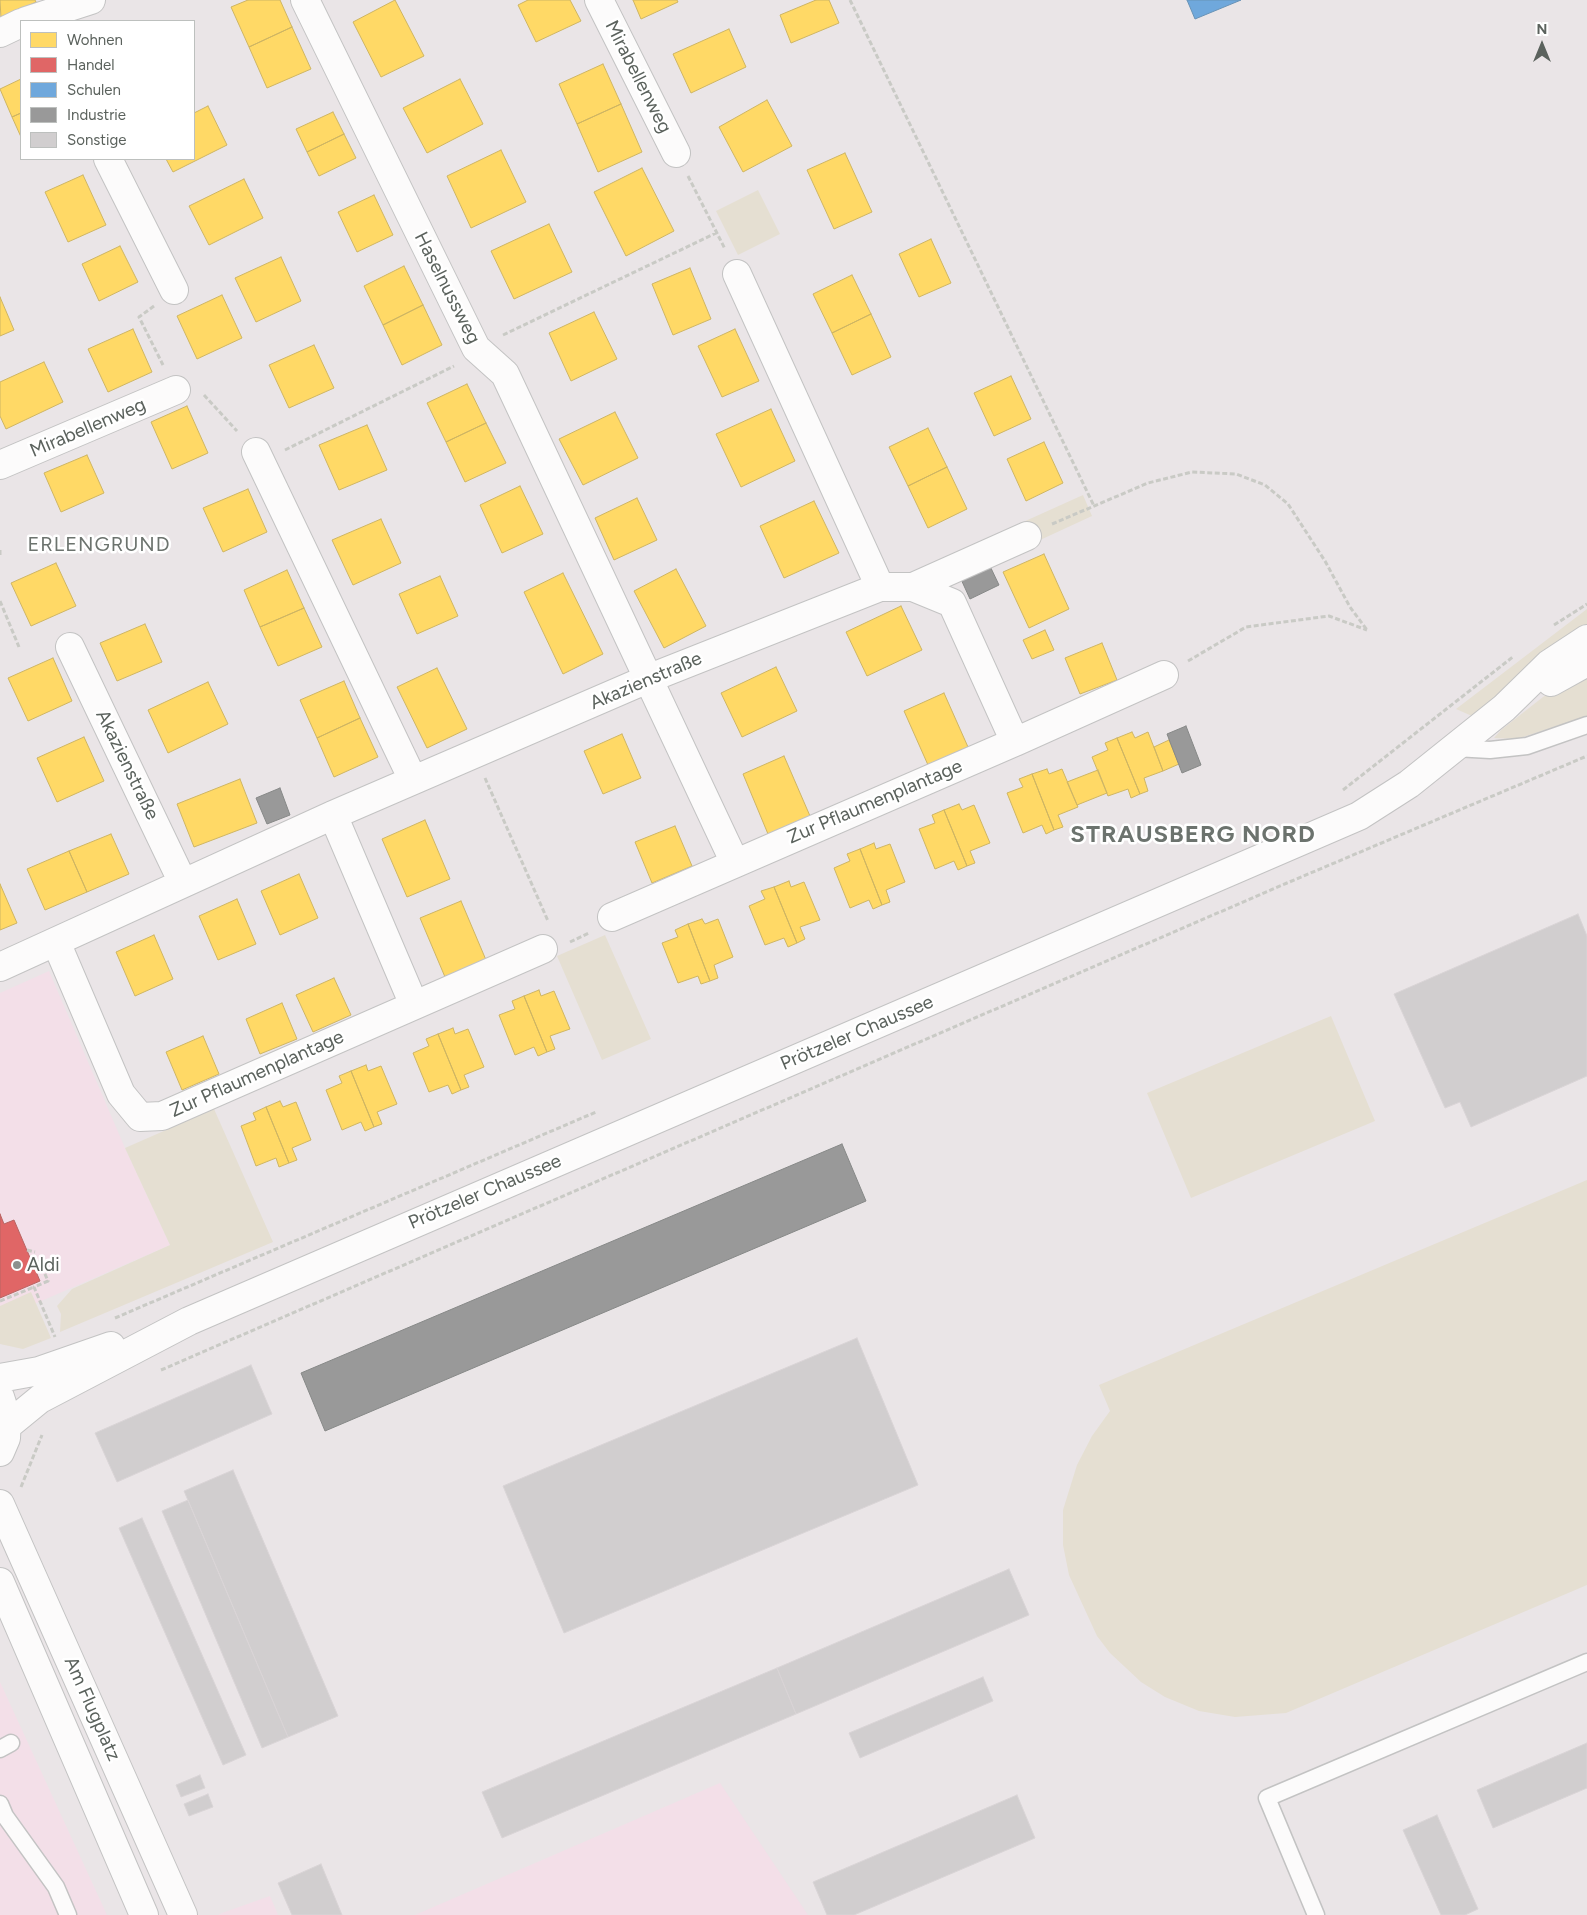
<!DOCTYPE html>
<meta charset="utf-8">
<style>
body{margin:0}
#map{position:relative;width:1587px;height:1915px;overflow:hidden;background:#eae5e7;font-family:Figtree,sans-serif}
canvas{display:block}
.legend{position:absolute;left:20px;top:20px;width:175px;height:140px;box-sizing:border-box;background:#fff;border:1px solid #bdc0be;margin:0;padding:6px 9px;list-style:none;font-size:15px;color:#5b625d}
.legend li{display:flex;align-items:center;gap:10px;height:25px}
.legend b{width:25px;border:1px solid #bdc0be}
.north{position:absolute;left:1517px;top:20px;width:50px;height:50px;-webkit-text-stroke:4px #fff;paint-order:stroke;rotate:0deg;font-size:14px;font-weight:700;line-height:20px;text-align:center;color:#5b625d}
.north::after{content:'';display:block;margin:auto;width:18px;height:22px;background:#5b625d;clip-path:polygon(50% 0,100% 100%,50% 72%,0 100%)}
</style>
<div id="map">
<canvas width="1587" height="1915"></canvas>
<ul class="legend">
<li><b style="height:14px;background:#ffd966"></b>Wohnen</li>
<li><b style="height:14px;background:#e06666"></b>Handel</li>
<li><b style="height:14px;background:#6fa8dc"></b>Schulen</li>
<li><b style="height:14px;background:#999"></b>Industrie</li>
<li><b style="height:14px;background:#d1cecf"></b>Sonstige</li>
</ul>
<div class="north">N</div>
</div>
<script>
const c = document.querySelector('canvas').getContext('2d');
c.lineJoin = 'round';
function fill(path, color) {
  c.fillStyle = color;
  c.fill(path, 'evenodd');
}
function poly(rows) {
  const path = new Path2D();
  for (const r of rows) {
    path.moveTo(r[0], r[1]);
    for (let i = 2; i < r.length; i += 2) path.lineTo(r[i], r[i + 1]);
  }
  return path;
}
function strokePath(path, color, width, dash) {
  c.strokeStyle = color;
  c.lineWidth = width;
  c.lineCap = dash ? 'butt' : 'round';
  c.setLineDash(dash || []);
  c.stroke(path);
}
function write(font, color, halo, rows, align = 'center') {
  c.font = font + ' Figtree,sans-serif';
  c.lineWidth = 5;
  c.setLineDash([]);
  c.textBaseline = 'middle';
  c.strokeStyle = halo;
  c.fillStyle = color;
  for (const [text, x, y, turn = 0] of rows) {
    c.save();
    c.translate(x, y);
    c.rotate((+turn || 0) * Math.PI / 180);
    c.textAlign = isNaN(turn) ? turn : align;
    if (halo) c.strokeText(text, 0, 0);
    c.fillText(text, 0, 0);
    c.restore();
  }
}
fill(poly([
 [49,971,125,1148,170,1245,0,1319,0,993],
 [0,1682,107,1915,0,1915],
 [720,1783,808,1915,415,1915],
 [270,1896,278,1915,218,1915,222,1913]
]), '#f3dfe8');
fill(poly([
 [758,190,780,234,738,255,716,211],
 [1083,495,1092,516,960,577,950,555],
 [1587,609,1587,627,1472,716,1456,709],
 [1587,669,1587,716,1517,739,1494,738,1501,730,1543,697],
 [605,935,651,1039,602,1060,557,956],
 [1331,1016,1375,1121,1191,1198,1147,1093],
 [214,1109,273,1242,60,1332,61,1314,57,1306,72,1289,170,1245,125,1148],
 [1587,1180,1587,1585,1286,1713,1235,1717,1199,1711,1165,1697,1141,1682,1110,1653,1097,1636,1069,1575,1063,1545,1063,1510,1077,1465,1092,1436,1110,1411,1099,1385],
 [31,1292,51,1338,23,1349,0,1344,0,1306]
]), '#e5dfd2');
const homes = poly([
 [0,0,35,0,36,2,1,19,0,0],
 [248,0,280,0,292,27,249,47,231,7,248,0],
 [395,0,424,56,381,77,353,22,395,0],
 [528,0,570,0,581,21,536,42,518,5,528,0],
 [633,0,677,0,678,2,641,19,633,0],
 [816,0,829,0,839,23,791,43,780,15,816,0],
 [292,27,311,69,267,88,249,47,292,27],
 [729,29,746,67,691,93,673,54,729,29],
 [603,64,621,104,577,124,559,84,603,64],
 [21,79,21,113,12,117,0,89,21,79],
 [460,79,483,124,427,153,403,108,460,79],
 [767,100,792,146,743,172,719,127,767,100],
 [621,104,642,152,598,172,577,124,621,104],
 [208,106,227,145,173,172,166,159,194,159,194,113,208,106],
 [333,112,344,134,307,152,296,129,333,112],
 [21,113,21,137,12,117,21,113],
 [344,134,356,158,319,176,307,152,344,134],
 [501,150,526,202,471,228,447,176,501,150],
 [845,153,872,212,834,229,807,170,845,153],
 [642,168,674,231,626,256,594,192,642,168],
 [83,175,106,225,68,242,45,192,83,175],
 [244,179,263,218,209,245,189,206,244,179],
 [374,195,393,235,357,252,338,212,374,195],
 [549,224,572,272,514,299,491,251,549,224],
 [931,239,951,283,919,297,899,254,931,239],
 [120,246,138,282,99,301,82,264,120,246],
 [281,257,301,301,256,322,235,278,281,257],
 [404,266,423,305,383,325,364,286,404,266],
 [690,268,711,319,673,335,652,284,690,268],
 [852,275,871,314,832,333,813,294,852,275],
 [222,295,242,338,197,359,177,316,222,295],
 [0,297,14,330,0,336,0,297],
 [423,305,442,345,402,365,383,325,423,305],
 [594,312,617,359,571,381,549,333,594,312],
 [871,314,891,357,852,375,832,333,871,314],
 [133,329,152,372,108,392,88,349,133,329],
 [735,329,759,381,722,397,698,346,735,329],
 [314,345,334,388,289,408,269,365,314,345],
 [44,362,63,402,6,429,0,416,0,382,44,362],
 [1011,376,1031,419,994,436,974,393,1011,376],
 [467,384,486,423,446,442,427,403,467,384],
 [187,406,208,453,172,469,151,422,187,406],
 [771,409,795,461,741,487,716,434,771,409],
 [615,412,638,458,583,485,559,439,615,412],
 [486,423,506,463,465,482,446,442,486,423],
 [367,425,387,470,339,490,319,445,367,425],
 [928,428,947,467,908,486,889,447,928,428],
 [1044,442,1063,483,1026,501,1007,459,1044,442],
 [87,455,104,493,61,512,44,473,87,455],
 [947,467,967,509,928,528,908,486,947,467],
 [520,486,543,534,502,553,480,505,520,486],
 [248,489,267,532,223,552,203,508,248,489],
 [637,498,657,540,614,560,595,518,637,498],
 [814,501,839,553,784,578,760,526,814,501],
 [381,519,401,563,353,585,332,540,381,519],
 [1044,554,1069,609,1029,628,1003,572,1044,554],
 [56,563,76,606,31,626,11,583,56,563],
 [676,569,706,626,664,648,634,591,676,569],
 [287,570,304,608,260,627,244,590,287,570],
 [563,573,603,654,563,674,524,592,563,573],
 [440,576,458,616,417,634,399,594,440,576],
 [901,606,922,650,867,676,846,632,901,606],
 [304,608,322,647,278,666,260,627,304,608],
 [145,624,162,662,117,681,100,643,145,624],
 [1045,630,1054,650,1032,659,1023,640,1045,630],
 [1102,643,1117,680,1080,694,1065,658,1102,643],
 [53,658,72,701,28,721,8,678,53,658],
 [776,667,797,711,742,737,721,693,776,667],
 [437,668,467,729,427,748,397,687,437,668],
 [344,681,360,718,317,738,300,700,344,681],
 [208,682,228,724,168,753,148,710,208,682],
 [944,693,968,747,928,765,904,711,944,693],
 [360,718,378,757,334,777,317,738,360,718],
 [1132,732,1135,738,1148,732,1163,771,1144,778,1148,791,1140,794,1117,738,1132,732],
 [622,734,641,778,603,794,584,751,622,734],
 [84,737,104,781,57,802,37,758,84,737],
 [1117,738,1140,794,1131,798,1128,789,1108,796,1092,757,1108,750,1105,743,1117,738],
 [1169,740,1179,764,1163,771,1154,747,1169,740],
 [784,756,810,816,768,834,743,774,784,756],
 [1047,769,1049,774,1062,769,1078,807,1058,815,1063,827,1054,830,1032,774,1047,769],
 [1098,770,1107,793,1077,805,1067,782,1098,770],
 [1032,774,1054,830,1046,834,1042,825,1023,833,1007,793,1023,787,1019,779,1032,774],
 [240,779,257,823,194,847,177,804,240,779],
 [959,804,962,810,974,805,990,843,970,851,975,863,967,866,944,810,959,804],
 [944,810,967,866,958,870,954,861,935,869,919,829,935,823,932,815,944,810],
 [425,820,450,879,407,897,382,839,425,820],
 [675,826,692,866,652,883,635,842,675,826],
 [111,834,129,874,87,892,69,851,111,834],
 [874,843,876,849,890,844,905,882,886,890,890,902,882,905,860,849,874,843],
 [860,849,882,905,873,909,869,900,850,908,834,868,850,861,847,854,860,849],
 [69,851,87,892,45,910,27,869,69,851],
 [299,874,318,918,280,935,261,891,299,874],
 [789,881,791,887,804,882,820,920,800,927,805,939,797,943,774,887,789,881],
 [0,884,17,923,0,930,0,884],
 [774,887,797,943,788,947,784,938,765,945,749,906,765,899,761,891,774,887],
 [237,899,256,944,218,960,199,916,237,899],
 [461,901,486,960,445,977,420,918,461,901],
 [702,919,705,924,718,919,733,957,714,965,718,978,710,981,688,924,702,919],
 [688,924,710,981,701,984,698,976,678,983,662,943,678,937,675,930,688,924],
 [154,935,173,979,135,996,116,952,154,935],
 [334,978,351,1015,313,1032,296,995,334,978],
 [539,990,541,996,554,991,570,1029,550,1036,555,1049,547,1052,524,996,539,990],
 [524,996,547,1052,538,1056,534,1047,515,1055,499,1015,515,1009,512,1001,524,996],
 [282,1003,297,1039,260,1054,246,1019,282,1003],
 [453,1028,455,1034,468,1029,484,1067,464,1075,469,1087,461,1090,438,1034,453,1028],
 [438,1034,461,1090,452,1094,448,1085,429,1092,413,1053,429,1046,426,1039,438,1034],
 [203,1036,219,1074,182,1090,166,1052,203,1036],
 [366,1065,368,1071,381,1066,397,1104,377,1112,382,1124,374,1127,351,1071,366,1065],
 [351,1071,374,1127,365,1131,361,1122,342,1130,326,1090,342,1083,339,1076,351,1071],
 [280,1101,283,1107,296,1102,311,1140,292,1148,297,1160,289,1163,266,1107,280,1101],
 [266,1107,289,1163,279,1167,276,1158,256,1166,241,1126,256,1120,253,1113,266,1107]
]);
fill(homes, '#ffd966');
strokePath(homes, '#ceb563', 1);
const shops = poly([
 [0,1214,4,1224,14,1220,40,1281,0,1298,0,1214]
]);
fill(shops, '#e06666');
strokePath(shops, '#b86563', 1);
const schools = poly([
 [1187,0,1241,0,1195,19,1187,0]
]);
fill(schools, '#6fa8dc');
strokePath(schools, '#6993b6', 1);
const industry = poly([
 [989,564,999,585,970,599,960,577,989,564],
 [1186,726,1201,765,1182,773,1167,734,1186,726],
 [280,788,290,815,267,824,256,798,280,788],
 [842,1144,866,1201,325,1431,301,1373,842,1144]
]);
fill(industry, '#999');
strokePath(industry, '#868887', 1);
const building = poly([
 [1578,914,1587,936,1587,1076,1471,1127,1460,1102,1445,1108,1394,994,1578,914],
 [857,1338,918,1485,564,1633,503,1486,857,1338],
 [251,1365,272,1414,117,1482,95,1433,251,1365],
 [233,1470,338,1716,288,1737,184,1491,233,1470],
 [188,1500,288,1737,262,1748,162,1511,188,1500],
 [142,1518,246,1755,223,1765,119,1528,142,1518],
 [1009,1569,1029,1615,796,1714,777,1668,1009,1569],
 [777,1668,796,1714,502,1838,482,1792,777,1668],
 [983,1677,993,1701,860,1758,849,1733,983,1677],
 [1587,1743,1587,1788,1493,1828,1477,1790,1587,1743],
 [200,1775,205,1788,181,1797,176,1785,200,1775],
 [208,1794,213,1807,189,1816,184,1804,208,1794],
 [1017,1795,1035,1838,854,1915,827,1915,813,1882,1017,1795],
 [1437,1815,1478,1909,1465,1915,1441,1915,1403,1830,1437,1815],
 [321,1864,342,1915,292,1915,278,1883,321,1864]
]);
fill(building, '#d1cecf');
strokePath(building, '#d9d4d6', 1);
const lane = poly([
 [1455,748,1490,750,1527,746,1587,725],
 [0,1749,11,1743],
 [0,1804,5,1816,56,1887,68,1915],
 [1316,1915,1267,1798,1587,1662]
]);
const street = poly([
 [305,0,476,348,505,374,735,863],
 [599,0,676,153],
 [26,21,91,0],
 [0,33,21,23],
 [108,159,174,290],
 [737,274,880,587],
 [256,452,413,780],
 [0,465,176,390],
 [70,647,183,883],
 [1015,742,1164,675],
 [333,815,414,1005],
 [612,917,1015,742,952,603,913,587],
 [56,942,121,1094,140,1117,162,1116,543,949],
 [0,967,333,815,650,678,880,587,913,587,1027,536]
]);
const secondary = poly([
 [1551,682,1587,662],
 [0,1378,39,1371,111,1346],
 [0,1397,7,1419,6,1438,0,1452],
 [7,1426,40,1399,189,1321,1359,816,1409,784,1504,708,1549,664,1587,639],
 [0,1504,183,1915],
 [0,1582,144,1915]
]);
strokePath(lane, '#c3c3c3', 19);
strokePath(street, '#c3c3c3', 30);
strokePath(secondary, '#c3c3c3', 30);
strokePath(poly([
 [850,0,1094,506],
 [688,176,725,249],
 [154,306,139,317,163,365],
 [503,335,716,233],
 [204,395,237,431],
 [285,450,454,366],
 [1052,524,1148,483,1192,472,1236,474,1265,485,1288,504,1325,561,1350,607,1367,630],
 [0,550,0,557],
 [0,601,19,647],
 [1554,625,1587,604],
 [1188,661,1246,627,1329,616,1367,630],
 [485,778,548,921],
 [1343,790,1514,656],
 [570,942,589,933],
 [27,1250,35,1252],
 [39,1260,48,1281,34,1287,55,1337],
 [0,1301,34,1287],
 [115,1318,596,1112],
 [161,1370,1287,883,1587,756],
 [21,1487,42,1435]
]), '#c9cac5', 3, [5, 2.5]);
strokePath(lane, '#fcfbfb', 16);
strokePath(street, '#fcfbfb', 28);
strokePath(secondary, '#fcfbfb', 28);
for (const [x, y, r, color] of [
 [17,1265,5,"#8d908d"]
]) {
  const dot = new Path2D();
  dot.arc(x, y, r, 0, 2 * Math.PI);
  c.fillStyle = color;
  c.fill(dot);
  strokePath(dot, '#fff', 2);
}
write('19px', '#5b625d', '#fff', [
 ["Mirabellenweg",638,77,63],
 ["Haselnussweg",447,288,63],
 ["Mirabellenweg",88,428,-23],
 ["Akazienstraße",646,681,-23],
 ["Akazienstraße",127,765,64],
 ["Zur Pflaumenplantage",875,802,-23],
 ["Prötzeler Chaussee",857,1033,-23],
 ["Zur Pflaumenplantage",257,1074,-24],
 ["Prötzeler Chaussee",485,1192,-23],
 ["Am Flugplatz",92,1709,66]
]);
write('19px', '#5b625d', '#fff', [
 ["Aldi",27,1265]
], 'left');
c.letterSpacing = '1px';
write('20px', '#6c736e', '#fff', [
 ["ERLENGRUND",99,545]
]);
c.letterSpacing = '0px';
c.letterSpacing = '1px';
write('bold 24px', '#6c736e', '#fff', [
 ["STRAUSBERG NORD",1193,835]
]);
c.letterSpacing = '0px';
</script>
